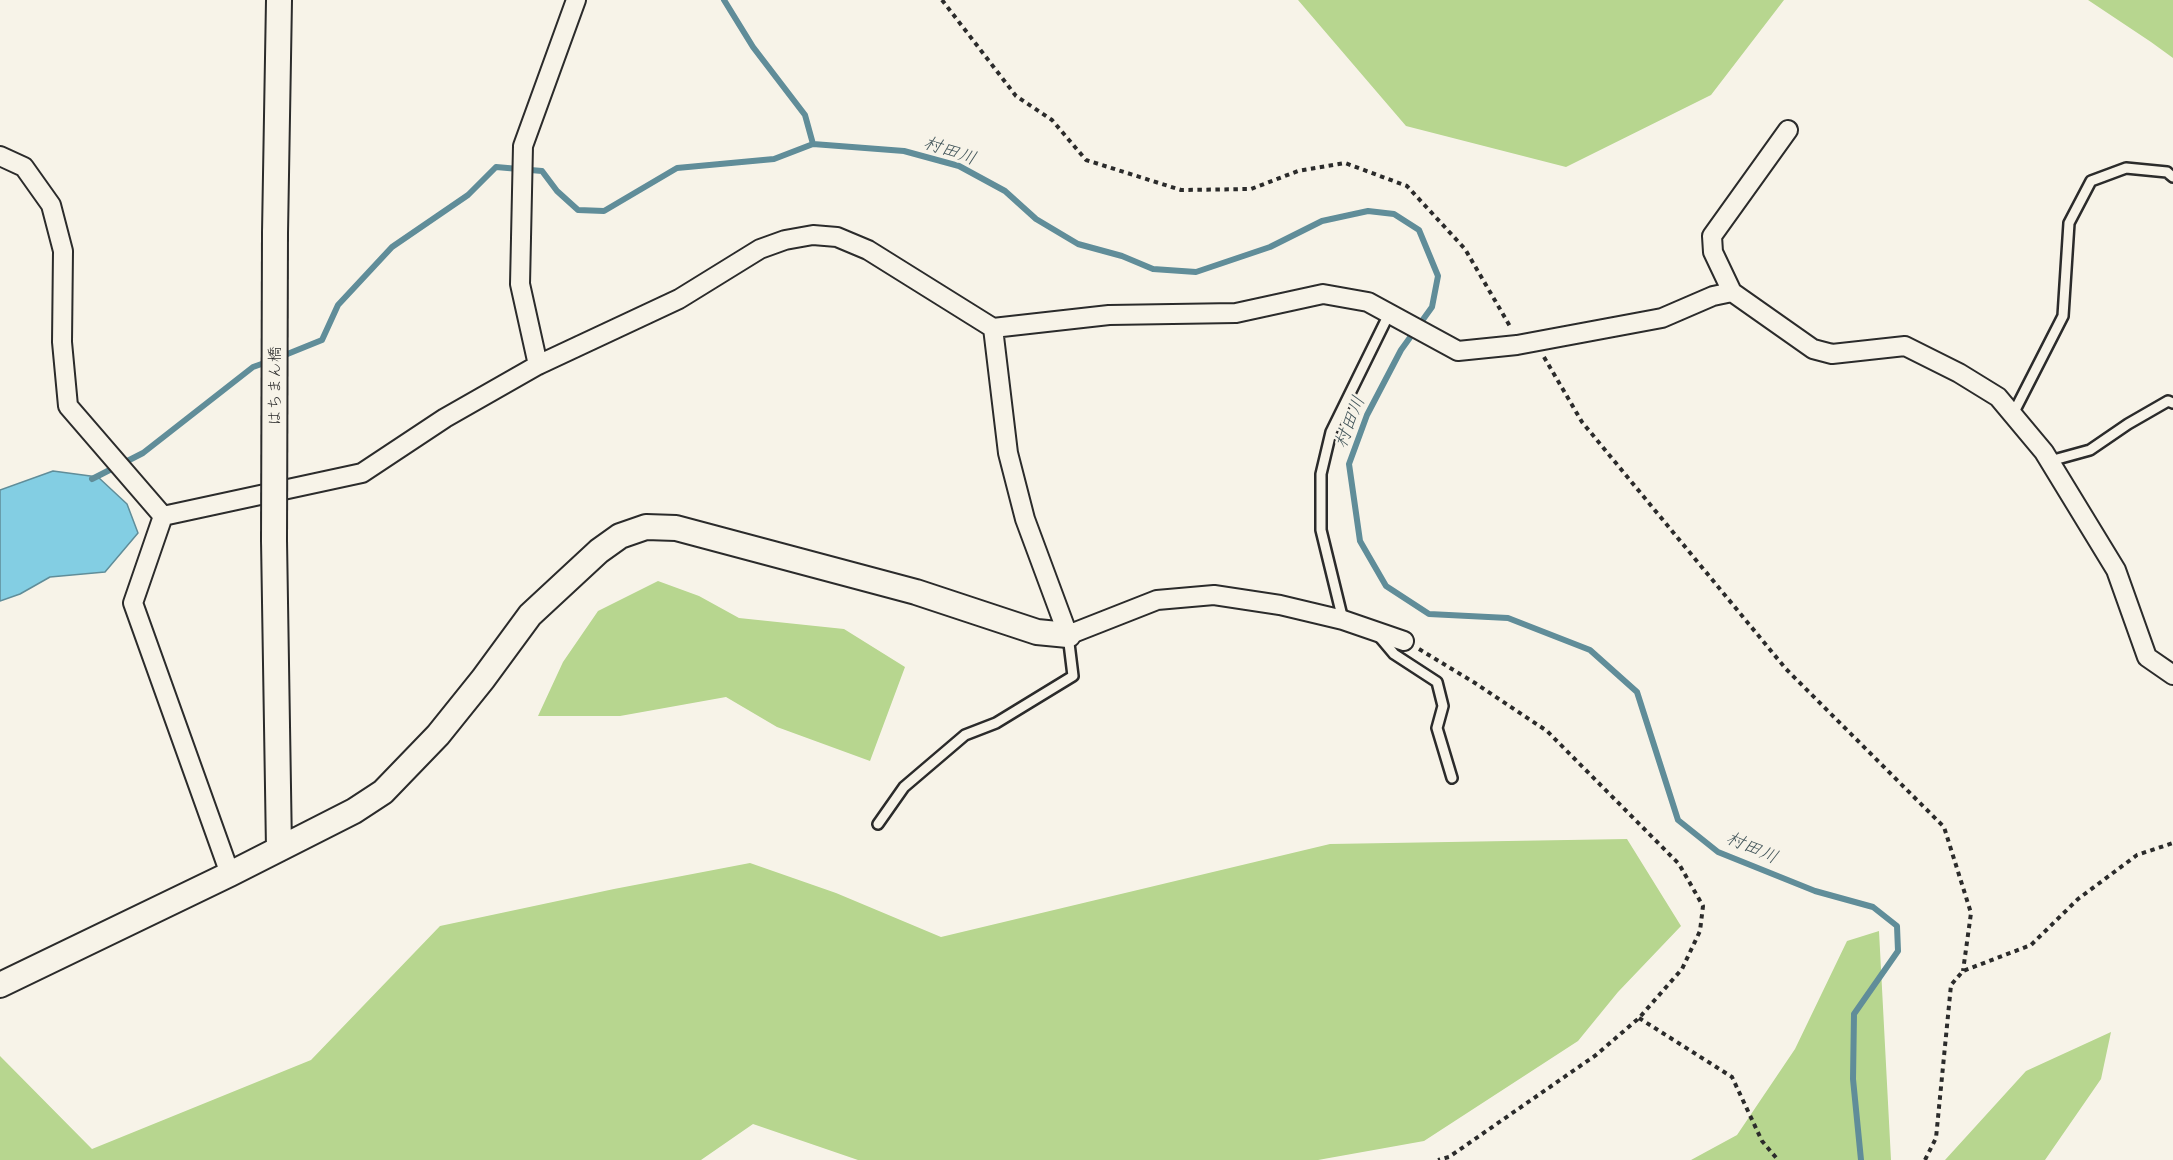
<!DOCTYPE html>
<meta charset="utf-8">
<style>
body{margin:0}
canvas{display:block;background:#f7f3e8}
</style>
<canvas width="2173" height="1160"></canvas>
<script>
const c = document.querySelector('canvas').getContext('2d');
c.lineJoin = 'round';
function fill(path, color) {
  c.fillStyle = color;
  c.fill(path, 'evenodd');
}
function poly(rows) {
  const path = new Path2D();
  for (const r of rows) {
    path.moveTo(r[0], r[1]);
    for (let i = 2; i < r.length; i += 2) path.lineTo(r[i], r[i + 1]);
  }
  return path;
}
function strokePath(path, color, width, dash) {
  c.strokeStyle = color;
  c.lineWidth = width;
  c.lineCap = dash ? 'butt' : 'round';
  c.setLineDash(dash || []);
  c.stroke(path);
}
function write(font, color, halo, rows, align = 'center') {
  c.font = font + ' Delius,"Klee One",sans-serif';
  c.lineWidth = 5;
  c.setLineDash([]);
  c.textBaseline = 'middle';
  c.strokeStyle = halo;
  c.fillStyle = color;
  for (const [text, x, y, turn = 0] of rows) {
    c.save();
    c.translate(x, y);
    c.rotate((+turn || 0) * Math.PI / 180);
    c.textAlign = isNaN(turn) ? turn : align;
    if (halo) c.strokeText(text, 0, 0);
    c.fillText(text, 0, 0);
    c.restore();
  }
}
fill(poly([
 [1298,0,1784,0,1711,95,1566,167,1406,126],
 [2088,0,2173,0,2173,58,2151,42],
 [658,581,699,596,739,618,844,629,905,667,870,761,777,727,726,697,620,716,538,716,563,662,598,611],
 [1627,839,1681,926,1618,992,1578,1041,1424,1141,1318,1160,858,1160,753,1124,701,1160,0,1160,0,1056,92,1149,311,1060,440,926,614,889,750,863,836,893,941,937,1330,844],
 [1879,931,1891,1160,1691,1160,1737,1135,1795,1049,1847,941],
 [2111,1032,2101,1079,2045,1160,1945,1160,2026,1071]
]), '#b7d68f');
const water = poly([
 [53,471,98,477,127,504,138,533,105,572,50,577,20,594,0,601,0,490,53,471]
]);
fill(water, '#83cee3');
strokePath(water, '#608d99', 1.5);
strokePath(poly([
 [724,0,753,47,805,115,813,144],
 [280,357,322,340,338,305,392,247,468,195,496,167,542,171,557,191,578,210,604,211,677,168,774,159,813,144,904,151,959,166,1005,191,1036,219,1078,244,1122,256,1153,269,1196,272,1270,247,1322,221,1368,211,1394,214,1419,230,1438,276,1432,307,1401,350,1367,415,1349,464,1360,541,1386,586,1429,614,1508,618,1590,650,1637,692,1678,820,1718,852,1815,891,1873,907,1897,926,1898,951,1854,1014,1853,1079,1861,1160],
 [92,479,143,453,253,367,270,361]
]), '#608d99', 6);
const lane = poly([
 [2013,414,2063,316,2069,223,2091,181,2126,168,2167,172,2173,177],
 [2050,461,2090,450,2128,424,2168,401,2173,403],
 [1343,620,1321,530,1321,474,1331,432,1389,314],
 [1378,635,1394,654,1437,682,1443,706,1437,728,1452,778],
 [878,824,904,787,965,735,996,723,1073,676,1068,635]
]);
const street = poly([
 [0,156,24,167,51,205,63,251,62,342,68,406,163,516,362,473,445,418,538,365,679,299,760,249,785,240,813,235,837,237,868,250,993,328,1109,315,1236,313,1323,294,1368,302,1458,351,1517,345,1662,318,1713,296,1732,292,1813,349,1832,354,1905,346,1959,373,1998,397,2044,452,2116,570,2147,657,2173,675],
 [1732,292,1713,252,1712,236,1788,130],
 [993,328,1008,453,1025,519,1068,635,1157,600,1214,595,1280,605,1343,620,1404,641],
 [538,365,520,284,523,146,576,0],
 [163,516,133,603,230,874]
]);
const secondary = poly([
 [275,233,279,0],
 [274,540,279,849],
 [0,985,230,874,354,811,383,792,438,735,483,679,530,615,599,551,620,536,646,527,676,528,916,592,1037,632,1068,635]
]);
strokePath(lane, '#2b2b2b', 14);
strokePath(street, '#2b2b2b', 22);
strokePath(secondary, '#2b2b2b', 28);
strokePath(poly([
 [942,0,1016,96,1052,120,1086,160,1181,190,1251,189,1298,171,1345,163,1407,186,1465,249,1511,328],
 [1544,357,1582,422,1786,669,1944,827,1971,913,1963,971],
 [1419,649,1475,683,1547,731,1679,864,1703,906,1700,931,1682,969,1639,1018,1596,1055,1449,1157,1438,1160],
 [1639,1018,1732,1077,1762,1141,1778,1160],
 [1925,1160,1936,1138,1951,985,1963,971,2031,945,2078,899,2137,855,2173,843]
]), '#2b2b2b', 4, [4.5, 4.5]);
strokePath(lane, '#f7f3e8', 9);
strokePath(street, '#f7f3e8', 18);
strokePath(secondary, '#f7f3e8', 24);
const secondaryBridge = poly([
 [274,540,275,233]
]);
strokePath(secondaryBridge, '#2b2b2b', 28, []);
strokePath(secondaryBridge, '#f7f3e8', 24);
write('16px', '#2b2b2b', '#f7f3e8', [
 ["はちまん橋",275,386,-90]
]);
write('italic 18px', '#415459', '#f7f3e8', [
 ["村田川",950,151,19],
 ["村田川",1350,422,-68],
 ["村田川",1752,848,24]
]);
</script>
